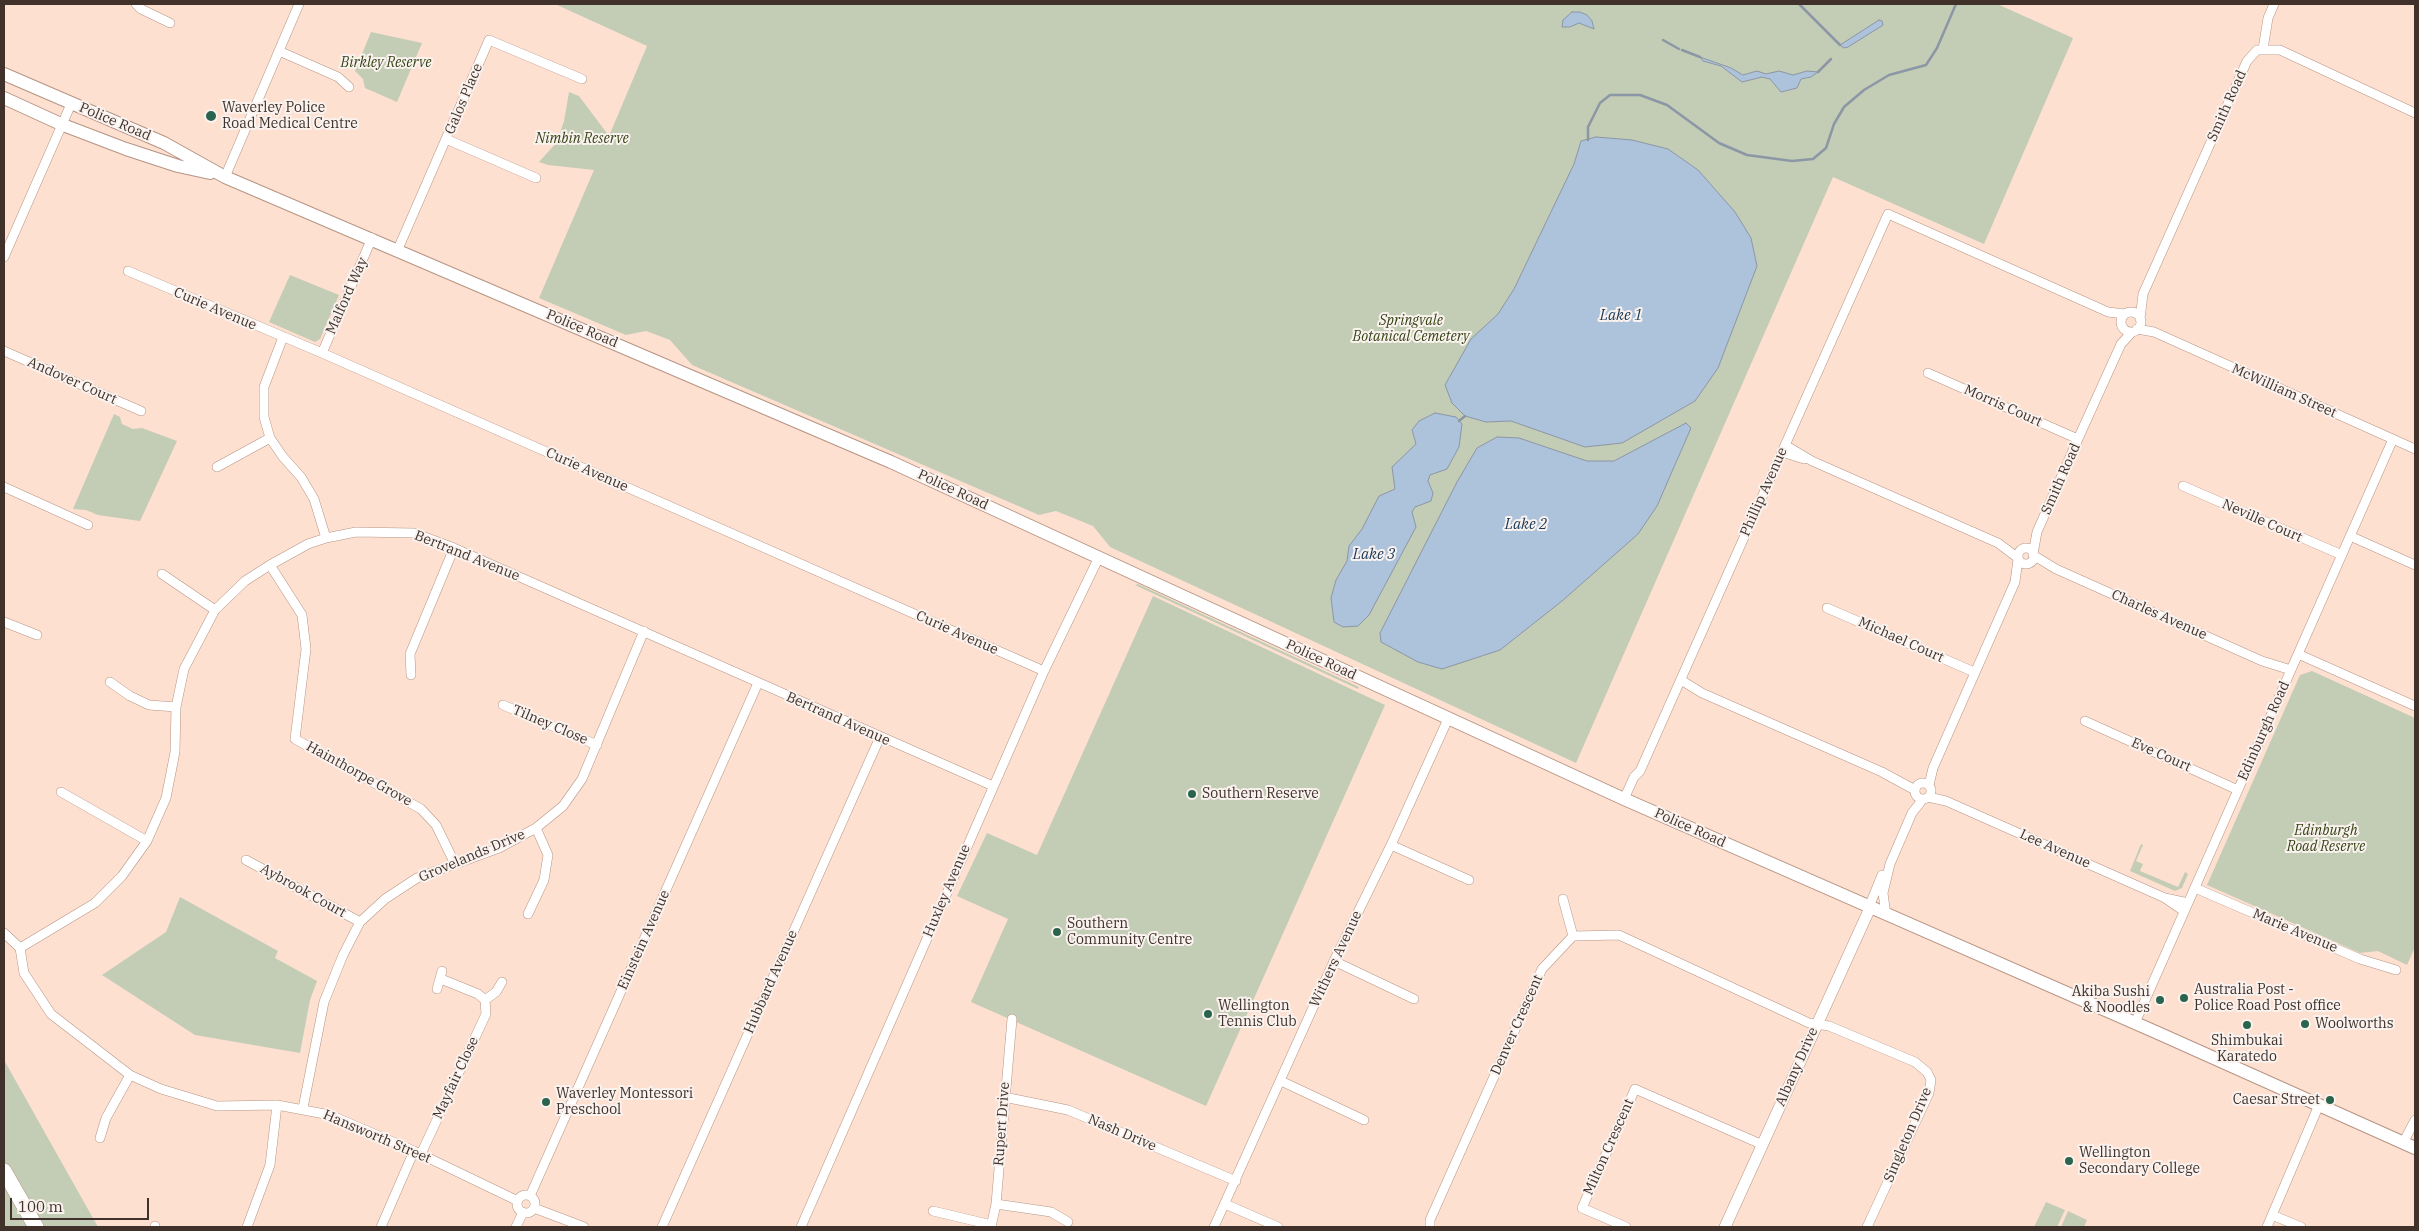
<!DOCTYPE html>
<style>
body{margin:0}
#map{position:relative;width:2419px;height:1231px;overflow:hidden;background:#fee0d1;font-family:"IBM Plex Serif",serif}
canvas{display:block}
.frame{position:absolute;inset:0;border:5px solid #40322b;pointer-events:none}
.scale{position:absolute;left:10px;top:1198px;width:139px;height:22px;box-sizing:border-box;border:2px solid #40322b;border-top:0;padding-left:6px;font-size:15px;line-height:18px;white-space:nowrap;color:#40322b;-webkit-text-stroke:4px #faf2ee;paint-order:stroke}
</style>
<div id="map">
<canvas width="2419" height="1231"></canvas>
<div class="frame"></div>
<div class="scale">100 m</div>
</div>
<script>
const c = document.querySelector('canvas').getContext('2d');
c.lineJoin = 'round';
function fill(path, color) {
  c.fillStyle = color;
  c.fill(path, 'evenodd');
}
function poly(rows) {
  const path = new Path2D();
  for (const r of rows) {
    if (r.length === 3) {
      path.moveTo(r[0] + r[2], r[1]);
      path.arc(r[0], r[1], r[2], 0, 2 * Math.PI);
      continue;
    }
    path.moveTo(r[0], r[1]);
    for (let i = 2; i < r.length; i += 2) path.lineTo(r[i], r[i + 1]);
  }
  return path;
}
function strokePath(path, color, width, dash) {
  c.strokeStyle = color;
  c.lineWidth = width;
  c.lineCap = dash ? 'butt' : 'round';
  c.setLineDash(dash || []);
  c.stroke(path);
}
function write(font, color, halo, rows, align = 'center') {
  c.font = font + ' "IBM Plex Serif",serif';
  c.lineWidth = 4;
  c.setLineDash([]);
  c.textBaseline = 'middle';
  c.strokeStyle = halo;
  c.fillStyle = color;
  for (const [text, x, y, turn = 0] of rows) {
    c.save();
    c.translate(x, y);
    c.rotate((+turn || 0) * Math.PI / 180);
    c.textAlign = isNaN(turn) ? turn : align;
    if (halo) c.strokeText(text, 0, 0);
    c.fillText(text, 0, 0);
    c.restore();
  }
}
fill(poly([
 [555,4,1997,4,2073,38,1984,244,1833,177,1576,763,1110,547,1093,526,1056,511,1039,515,692,365,670,340,646,331,626,335,539,298,594,170,548,165,539,162,557,142,564,121,569,92,579,96,609,136,647,46],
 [371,32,422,43,397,102,365,88,363,79,355,71],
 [290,275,339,295,320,339,315,342,269,322],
 [114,414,120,417,122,424,133,429,142,428,177,441,140,521,98,515,86,510,73,509],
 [1138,584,1359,687,1358,689,1135,585],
 [1153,596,1385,705,1206,1106,971,1002,1008,919,957,896,987,833,1037,855],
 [2312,671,2415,718,2415,947,2407,965,2378,951,2360,953,2207,885,2300,675],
 [2141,844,2143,845,2136,861,2143,864,2140,871,2178,887,2185,872,2188,874,2182,888,2175,891,2130,871],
 [180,897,278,951,275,958,317,981,310,1000,300,1053,195,1035,102,975,166,932],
 [4,1060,98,1227,4,1227],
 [2046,1202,2065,1210,2057,1227,2034,1227],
 [2068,1211,2087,1220,2084,1227,2061,1227]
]), '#c3ccb5');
const water = poly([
 [1572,12,1580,12,1587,15,1592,21,1594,29,1579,23,1570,27,1562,27,1563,20,1572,12],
 [1879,20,1882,21,1883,25,1880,27,1848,47,1844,48,1840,45,1879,20],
 [1700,57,1731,68,1743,75,1757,71,1766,74,1779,71,1793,75,1807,71,1818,72,1811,77,1801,79,1797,88,1781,92,1770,79,1762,77,1742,82,1721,66,1703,61,1700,57],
 [1596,137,1632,140,1668,149,1698,170,1735,212,1751,238,1757,266,1718,368,1695,401,1622,443,1585,447,1511,421,1486,422,1465,416,1452,403,1445,385,1471,339,1498,314,1514,289,1574,164,1581,141,1596,137],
 [1435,413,1456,417,1462,424,1459,447,1447,469,1430,475,1428,481,1433,493,1431,501,1415,507,1412,512,1416,527,1369,615,1358,626,1343,627,1334,622,1331,598,1336,580,1347,561,1349,546,1362,529,1379,496,1395,489,1392,467,1416,444,1412,430,1419,421,1435,413],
 [1686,423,1691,428,1657,506,1638,534,1562,601,1500,650,1442,669,1418,662,1381,642,1380,633,1457,482,1477,448,1497,437,1519,438,1587,461,1614,461,1686,423]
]);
fill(water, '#adc2db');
strokePath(water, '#8c97a6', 1);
strokePath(poly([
 [1799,4,1840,45],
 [1663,40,1679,49],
 [1682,50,1700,57],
 [1818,72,1831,59],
 [1588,140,1588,127,1600,103,1610,95,1640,95,1667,105,1719,143,1747,155,1792,161,1813,159,1826,148,1834,124,1844,107,1864,90,1889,75,1926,65,1937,48,1956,4],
 [1459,421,1465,416]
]), '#8c97a6', 2.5);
const street = poly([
 [136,4,141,9,170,23],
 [2263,49,2268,18,2274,4],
 [279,51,338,77,349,87],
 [446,139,536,178],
 [225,177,299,4],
 [398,249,489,40,582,79],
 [4,257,71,104],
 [128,271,322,353,1044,671],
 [2131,322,10],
 [2140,319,2143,294,2247,61,2257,50,2280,50,2415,113],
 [2137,329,2154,332,2415,449],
 [283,337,264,387,264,417,270,438,283,457,301,477,314,499,326,538],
 [4,351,141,411],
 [322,353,372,238],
 [1928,373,2078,439],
 [1785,445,1812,461,1998,543,2018,558],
 [1782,452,1804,459],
 [217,467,270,438],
 [2183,486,2342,555],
 [4,487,88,525],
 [2350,536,2415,565],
 [2026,556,8],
 [2033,554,2037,532,2078,439,2121,344,2132,332],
 [2033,555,2056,569,2262,661,2291,670],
 [270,565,302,615,306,649,295,739,421,809,436,825,455,864],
 [162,574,215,610],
 [1827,608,1974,672],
 [4,622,37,635],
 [2298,654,2415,706],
 [411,675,410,654,454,548],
 [1681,680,1702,693,1882,772,1915,790],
 [110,682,130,696,149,705,176,707],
 [503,705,597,745],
 [2085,721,2238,790],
 [1923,791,8],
 [1929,785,1933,768,2015,582,2018,559],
 [61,792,147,841],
 [1928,797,1946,801,2165,898,2188,903],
 [1624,799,1634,777,1640,771,1888,214,2108,312,2125,314],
 [1391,845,1469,880],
 [246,860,360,922],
 [2195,888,2360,959,2396,970],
 [2165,898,2184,911],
 [1563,899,1573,936],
 [1869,907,1882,875],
 [528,914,544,880,548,855,536,828],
 [1886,915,1883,893,1890,864,1912,813,1923,799],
 [4,933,20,948,24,973,51,1014,130,1075,161,1089,217,1106,277,1105,330,1115,414,1151,518,1201],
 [20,948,95,903,122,876,147,841,166,798,175,752,176,707,184,669,215,610,245,581,270,565,308,544,326,538,356,532,414,533,454,548,993,786],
 [1334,961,1414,999],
 [437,989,442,971],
 [485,1000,496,992,502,982],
 [2135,1023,2393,439],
 [1281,1081,1364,1120],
 [1004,1097,1068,1110,1236,1181],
 [303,1108,324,1002,343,955,360,922,385,899,417,878,499,848,536,828,563,806,582,779,644,631],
 [100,1138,106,1118,130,1075],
 [2403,1143,2415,1120],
 [421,1154,486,1014,485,1000,478,994,441,979],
 [526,1204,9],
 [530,1196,758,683],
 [996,1204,1051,1212,1068,1222],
 [1225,1204,1278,1227],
 [534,1208,584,1227],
 [933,1211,992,1225],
 [2272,1215,2301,1227],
 [155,1226,155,1227],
 [247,1227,270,1165,277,1105],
 [381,1227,414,1151],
 [516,1227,523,1212],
 [662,1227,880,737],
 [801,1227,1044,671,1099,557],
 [991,1227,996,1204,1012,1019],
 [1214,1227,1334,961,1391,845,1448,719],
 [1430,1227,1430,1220,1542,969,1573,936,1619,935,1809,1023,1829,1026,1915,1062,1927,1072,1931,1080,1929,1093,1867,1227],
 [1626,1227,1582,1208,1635,1089,1763,1145],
 [2267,1227,2319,1105]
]);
const secondary = poly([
 [1725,1227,1870,908]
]);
const primary = poly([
 [4,74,164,143,225,177,891,462,1624,799,2158,1033,2415,1148],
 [4,98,63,125,126,149,178,166,210,173]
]);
const highway = poly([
 [4,1171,36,1227]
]);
strokePath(street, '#b69483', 10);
strokePath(secondary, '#b69483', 12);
strokePath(primary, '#b69483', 14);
strokePath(highway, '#b69483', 16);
strokePath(street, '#fff', 9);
strokePath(secondary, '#fff', 11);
strokePath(primary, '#fff', 12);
strokePath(highway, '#fff', 15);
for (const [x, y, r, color] of [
 [211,116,6,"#2b644d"],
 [1192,794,5,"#2b644d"],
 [1057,932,5,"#2b644d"],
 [2184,998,5,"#2b644d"],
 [2160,1000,5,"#2b644d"],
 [1208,1014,5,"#2b644d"],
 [2305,1024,5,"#2b644d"],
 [2247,1025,5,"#2b644d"],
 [2330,1100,5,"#2b644d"],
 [546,1102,5,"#2b644d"],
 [2069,1161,5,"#2b644d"]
]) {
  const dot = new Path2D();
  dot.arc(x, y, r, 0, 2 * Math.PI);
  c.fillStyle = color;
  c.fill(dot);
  strokePath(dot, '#faf2ee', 2);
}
write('italic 14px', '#344315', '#faf2ee', [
 ["Birkley Reserve",386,63],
 ["Nimbin Reserve",582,139],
 ["Springvale",1411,321],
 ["Botanical Cemetery",1411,337],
 ["Edinburgh",2326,831],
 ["Road Reserve",2326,847]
]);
write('14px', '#40322b', '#faf2ee', [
 ["Galos Place",464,99,-67],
 ["Smith Road",2227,106,-66],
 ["Police Road",115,122,23],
 ["Malford Way",347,296,-66],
 ["Curie Avenue",215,309,23],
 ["Police Road",582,329,23],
 ["Andover Court",72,381,24],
 ["McWilliam Street",2284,391,24],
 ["Morris Court",2003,406,24],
 ["Curie Avenue",587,470,24],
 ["Smith Road",2061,479,-66],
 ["Police Road",953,490,25],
 ["Phillip Avenue",1764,492,-66],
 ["Neville Court",2262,521,24],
 ["Bertrand Avenue",467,556,22],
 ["Charles Avenue",2159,615,24],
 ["Curie Avenue",957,633,24],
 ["Michael Court",1901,640,24],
 ["Police Road",1321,660,25],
 ["Bertrand Avenue",838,719,24],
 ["Tilney Close",550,725,23],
 ["Edinburgh Road",2264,731,-66],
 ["Eve Court",2161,755,24],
 ["Hainthorpe Grove",359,774,29],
 ["Police Road",1690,828,24],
 ["Lee Avenue",2055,849,24],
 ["Grovelands Drive",472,856,-23],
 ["Aybrook Court",303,891,29],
 ["Huxley Avenue",947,891,-67],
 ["Marie Avenue",2295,931,23],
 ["Einstein Avenue",644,940,-66],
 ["Withers Avenue",1336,959,-65],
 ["Hubbard Avenue",771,982,-66],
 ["Denver Crescent",1517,1025,-66],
 ["Albany Drive",1797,1067,-66],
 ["Mayfair Close",456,1078,-65],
 ["Rupert Drive",1002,1124,-86],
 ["Nash Drive",1122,1133,23],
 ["Singleton Drive",1908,1135,-67],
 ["Hansworth Street",377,1137,23],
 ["Milton Crescent",1609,1147,-66]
]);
write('14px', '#40322b', '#faf2ee', [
 ["Waverley Police",222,108],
 ["Road Medical Centre",222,124],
 ["Southern Reserve",1202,794],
 ["Southern",1067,924],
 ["Community Centre",1067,940],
 ["Australia Post -",2194,990],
 ["Police Road Post office",2194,1006],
 ["Akiba Sushi",2150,992,"right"],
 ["& Noodles",2150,1008,"right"],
 ["Wellington",1218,1006],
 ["Tennis Club",1218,1022],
 ["Woolworths",2315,1024],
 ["Shimbukai",2247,1041,"center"],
 ["Karatedo",2247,1057,"center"],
 ["Waverley Montessori",556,1094],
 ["Preschool",556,1110],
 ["Caesar Street",2320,1100,"right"],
 ["Wellington",2079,1153],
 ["Secondary College",2079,1169]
], 'left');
write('italic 15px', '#173759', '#faf2ee', [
 ["Lake 1",1621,316],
 ["Lake 2",1526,525],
 ["Lake 3",1374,555]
]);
</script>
